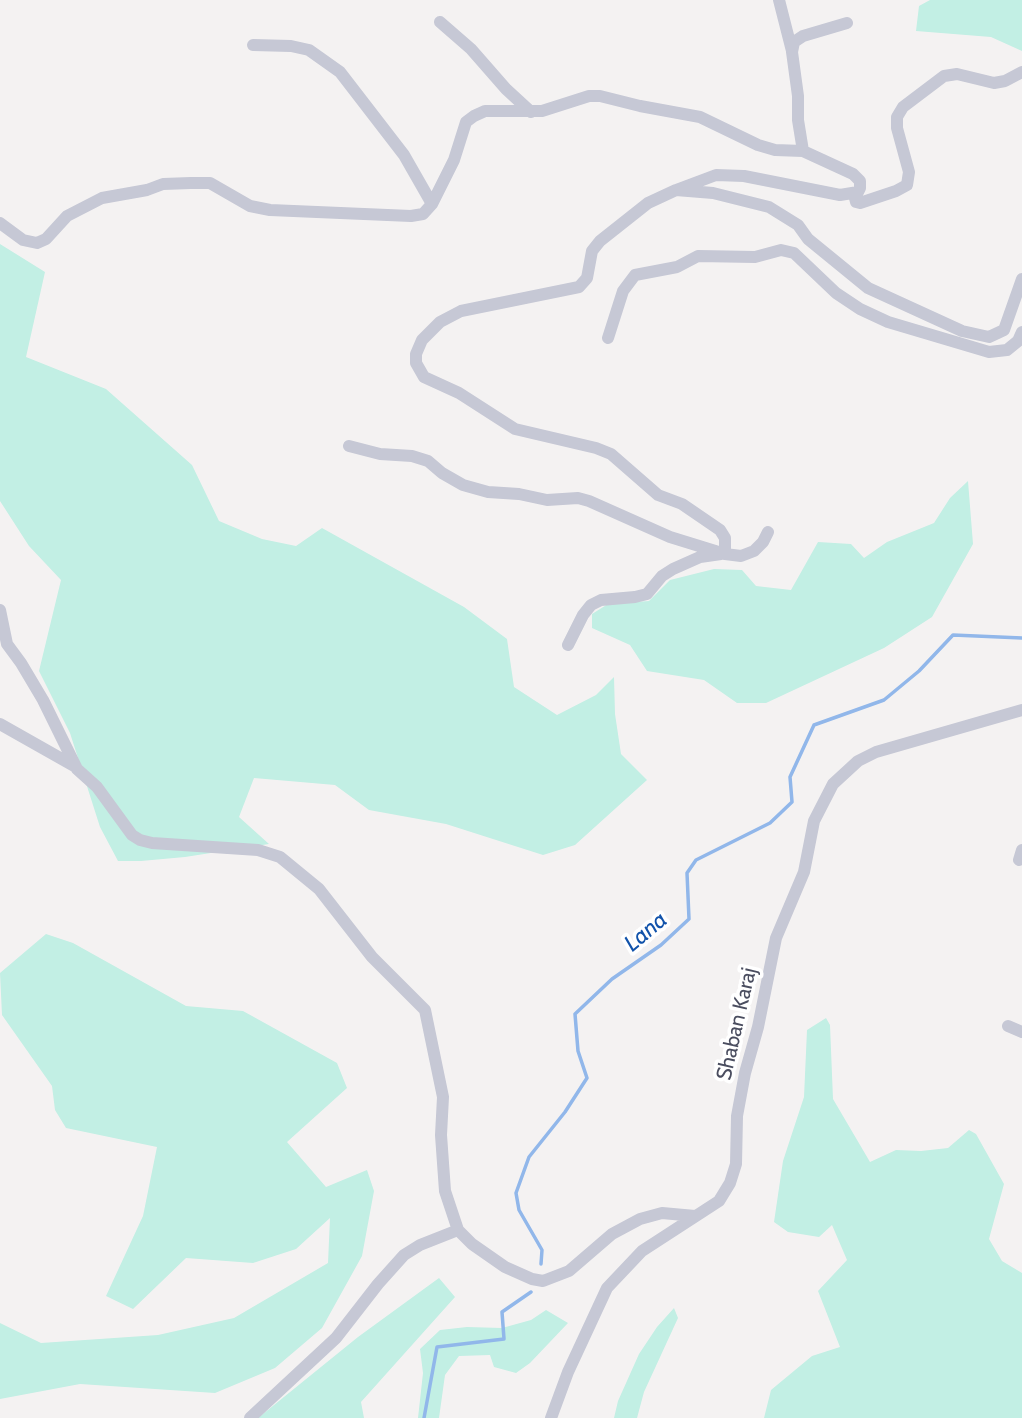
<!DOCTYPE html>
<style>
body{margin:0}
canvas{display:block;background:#f4f2f2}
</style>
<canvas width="1022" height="1418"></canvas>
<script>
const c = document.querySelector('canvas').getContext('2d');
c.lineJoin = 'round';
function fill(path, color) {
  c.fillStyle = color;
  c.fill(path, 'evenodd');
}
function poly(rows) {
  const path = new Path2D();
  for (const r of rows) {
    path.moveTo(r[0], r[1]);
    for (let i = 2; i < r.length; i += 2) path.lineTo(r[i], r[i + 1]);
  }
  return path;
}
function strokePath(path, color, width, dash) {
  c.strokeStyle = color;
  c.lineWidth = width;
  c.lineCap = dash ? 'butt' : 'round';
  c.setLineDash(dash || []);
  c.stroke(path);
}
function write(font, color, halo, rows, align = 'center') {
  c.font = font + ' Cabin,sans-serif';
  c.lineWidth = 7;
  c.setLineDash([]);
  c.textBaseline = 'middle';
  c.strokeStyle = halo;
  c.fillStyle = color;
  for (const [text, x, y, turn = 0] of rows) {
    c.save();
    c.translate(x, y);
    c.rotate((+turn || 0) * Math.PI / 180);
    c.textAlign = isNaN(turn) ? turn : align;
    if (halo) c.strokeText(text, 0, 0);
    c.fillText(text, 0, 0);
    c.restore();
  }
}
fill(poly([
 [930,0,1022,0,1022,51,991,37,916,31,919,6],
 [0,244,45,272,26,357,106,389,192,465,219,521,262,539,296,546,322,528,464,607,507,639,514,687,557,715,596,695,614,677,615,714,621,754,647,780,575,845,543,855,446,824,369,810,335,785,254,778,239,817,269,844,185,857,141,861,118,861,100,827,70,733,39,671,61,580,29,546,0,501],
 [968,481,973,544,932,617,884,648,766,703,737,703,704,680,647,671,630,645,592,628,592,614,608,604,649,601,670,580,714,569,742,570,756,586,791,590,818,542,851,544,864,558,887,542,934,523,950,498],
 [46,934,73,943,186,1006,243,1011,337,1063,347,1088,287,1142,326,1187,367,1170,374,1191,362,1256,322,1328,275,1368,215,1393,80,1384,0,1399,0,1323,41,1343,158,1335,234,1318,328,1263,330,1218,296,1249,253,1263,186,1258,133,1309,106,1296,143,1216,157,1147,66,1128,55,1110,52,1086,2,1015,0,973],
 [826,1018,830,1025,833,1099,870,1162,896,1150,921,1151,948,1148,969,1130,976,1134,1004,1184,989,1239,1002,1261,1022,1273,1022,1418,764,1418,771,1390,812,1356,840,1347,818,1291,847,1260,832,1225,819,1237,788,1232,774,1222,783,1161,804,1097,807,1030],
 [439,1278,455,1297,361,1402,364,1418,258,1418,358,1337],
 [674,1308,678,1318,644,1392,637,1418,614,1418,618,1401,639,1354,657,1327],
 [546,1310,568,1323,530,1363,516,1373,494,1367,490,1355,459,1356,445,1375,439,1418,418,1418,423,1373,420,1349,440,1330,467,1327,502,1328,531,1320]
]), '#c2efe4');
strokePath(poly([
 [541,1264,542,1250,519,1210,516,1193,529,1157,565,1112,587,1078,578,1051,575,1014,612,979,661,945,689,919,687,873,696,860,770,823,792,802,790,777,814,725,884,700,919,671,953,635,1022,638],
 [424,1418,437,1347,504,1339,502,1312,531,1292]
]), '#91b7ea', 3.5);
strokePath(poly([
 [779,0,792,51],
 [440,22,471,49,506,89,531,112],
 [253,45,291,46,309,50,340,72,404,155,432,204],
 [803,151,798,120,798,96,792,52,794,42,803,36,847,23],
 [854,194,856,202,860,203,896,191,907,185,909,172,897,128,897,117,903,107,944,76,957,74,994,83,1005,81,1022,72],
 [0,223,23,240,37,243,46,239,67,216,102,198,147,190,163,184,191,183,210,183,250,206,270,210,411,216,423,214,432,204,454,160,466,122,474,116,485,111,542,111,589,96,600,96,640,106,700,117,758,145,775,150,803,151,853,174,860,181,860,188,858,192,840,195,744,176,716,175,676,190],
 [608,338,623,291,635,275,677,267,698,256,755,257,781,250,794,253,836,293,860,309,888,322,989,352,1007,350,1018,341,1022,332],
 [349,446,380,454,412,456,428,461,442,473,463,485,488,492,519,494,547,500,578,498,589,501,670,537,725,554,741,556,754,551,763,542,768,532],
 [725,554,725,538,720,530,682,504,658,495,611,454,596,448,515,429,459,393,424,377,416,363,416,354,422,340,440,322,461,311,579,287,587,278,592,251,600,241,648,203,676,190,713,193,769,207,798,225,808,239,868,288,962,331,989,337,1004,330,1022,279],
 [0,610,7,644,21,663,43,700,77,769,97,787,132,835,140,840,152,843,258,850,280,857,319,889,372,957,425,1010,443,1097,441,1135,445,1191,458,1230,472,1244,505,1267,532,1279,543,1281,569,1271,612,1234,640,1219,662,1213,695,1216],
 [568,645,583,615,591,605,601,600,635,597,647,594,662,576,673,569,700,557,721,554],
 [0,724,76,767],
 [1019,860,1022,850],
 [1008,1026,1022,1032],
 [250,1418,336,1338,378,1284,404,1255,420,1245,458,1230],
 [551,1418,568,1372,607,1288,642,1251,719,1201,730,1183,736,1164,737,1116,745,1073,758,1027,776,938,804,872,814,821,833,784,858,761,876,752,1022,710]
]), '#c6c8d5', 12);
write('21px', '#4a4d5f', '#fff', [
 ["Shaban Karaj",737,1024,-77]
]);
write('italic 23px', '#1152aa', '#fff', [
 ["Lana",646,932,-40]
]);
</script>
